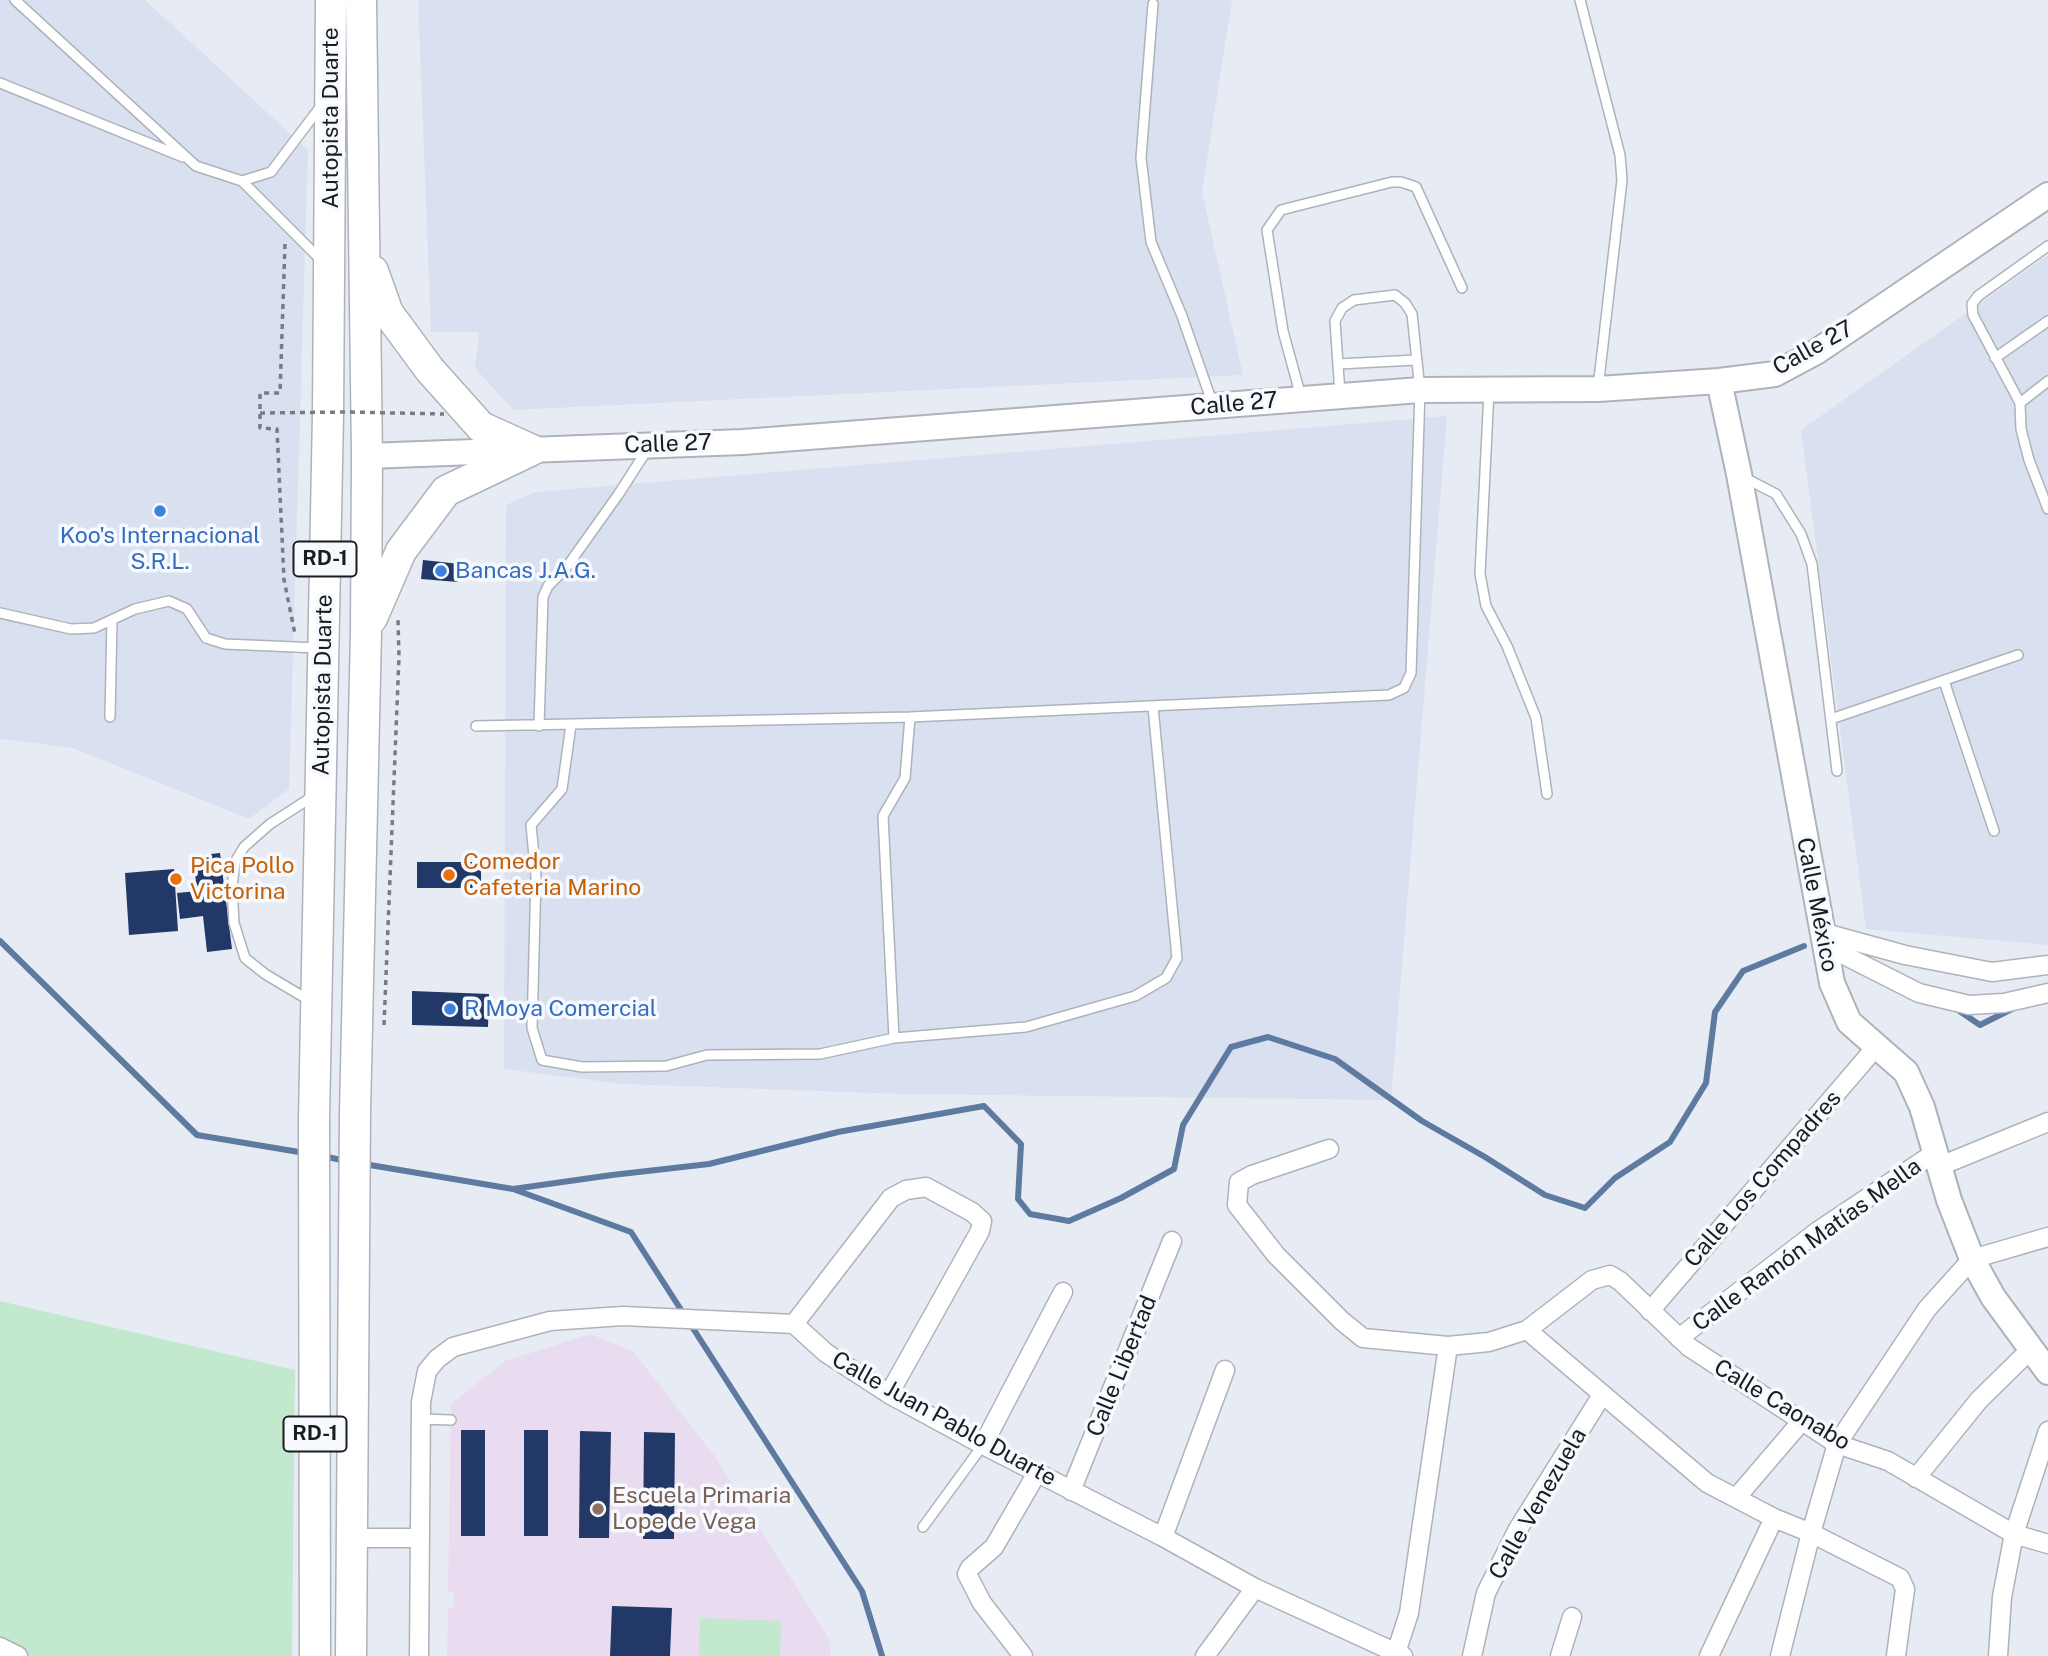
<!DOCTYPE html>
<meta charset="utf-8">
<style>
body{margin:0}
canvas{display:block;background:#e7ecf4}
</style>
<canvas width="2048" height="1656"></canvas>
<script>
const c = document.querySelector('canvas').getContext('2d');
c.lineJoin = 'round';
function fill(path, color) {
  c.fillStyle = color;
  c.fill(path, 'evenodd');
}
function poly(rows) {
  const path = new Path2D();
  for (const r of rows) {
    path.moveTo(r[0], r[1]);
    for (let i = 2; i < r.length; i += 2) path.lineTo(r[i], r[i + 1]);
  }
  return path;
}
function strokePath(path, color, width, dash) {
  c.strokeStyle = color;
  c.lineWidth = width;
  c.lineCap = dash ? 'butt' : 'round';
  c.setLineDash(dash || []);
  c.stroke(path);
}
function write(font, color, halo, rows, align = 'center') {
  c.font = font + ' "Public Sans",sans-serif';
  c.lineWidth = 7;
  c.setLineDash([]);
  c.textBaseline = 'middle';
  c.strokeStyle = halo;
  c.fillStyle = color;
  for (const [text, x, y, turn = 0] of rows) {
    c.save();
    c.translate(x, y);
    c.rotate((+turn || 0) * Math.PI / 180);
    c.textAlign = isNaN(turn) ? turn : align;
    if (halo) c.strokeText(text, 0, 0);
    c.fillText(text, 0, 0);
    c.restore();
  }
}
fill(poly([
 [0,0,145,0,308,150,289,789,249,819,73,748,0,739],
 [418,0,1232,0,1202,192,1243,375,513,410,475,368,479,332,431,332],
 [2048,255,2048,945,1866,929,1801,430],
 [1447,416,1391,1100,900,1094,623,1084,504,1069,506,505,535,492]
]), '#d9e1f0');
fill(poly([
 [590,1334,633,1351,714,1455,829,1639,831,1656,447,1656,448,1608,454,1607,454,1592,448,1591,451,1404,505,1361]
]), '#e9dcf0');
fill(poly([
 [0,1301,295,1370,292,1656,0,1656],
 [700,1618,781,1621,780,1656,699,1656]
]), '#c2e9ce');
strokePath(poly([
 [0,941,197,1135,305,1153],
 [1955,1008,1980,1025,2016,1007],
 [323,1156,346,1161],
 [364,1164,513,1189,631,1232,862,1591,882,1656],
 [513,1189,612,1175,709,1164,838,1132,984,1106,1021,1144,1018,1199,1030,1214,1069,1221,1121,1198,1174,1169,1183,1125,1231,1047,1268,1037,1335,1059,1422,1121,1485,1157,1545,1195,1585,1208,1615,1178,1670,1142,1706,1083,1715,1012,1743,971,1804,946]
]), '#5f7aa0', 6);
fill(poly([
 [423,560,460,564,458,582,421,579],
 [220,853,232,949,207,952,203,916,180,919,177,893,197,891,193,856],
 [417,862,481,862,481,888,417,888],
 [174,869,178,931,129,935,125,873],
 [412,991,489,994,488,1027,412,1025],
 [461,1430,485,1430,485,1536,461,1536],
 [524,1430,548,1430,548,1536,524,1536],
 [580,1431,611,1432,609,1538,579,1538],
 [644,1432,675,1433,674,1539,643,1539],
 [612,1606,672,1608,670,1656,610,1656]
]), '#223867');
const lane = poly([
 [15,0,196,166,242,181,321,260],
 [1580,0,1620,155,1622,180,1598,388],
 [1153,4,1141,158,1151,242,1182,316,1213,405],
 [0,83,183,157],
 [242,181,271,172,321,106],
 [2048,246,1978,296,1972,304,1973,315,2020,403,2048,381],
 [1995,358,2048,321],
 [1338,364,1416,360],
 [1489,391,1480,574,1486,606,1507,646,1536,718,1547,794],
 [1301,397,1283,331,1267,230,1281,210,1392,182,1401,182,1416,187,1462,288],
 [2020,403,2021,429,2029,460,2048,509],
 [1743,477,1776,494,1801,534,1812,564,1837,771],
 [0,613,71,629,94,628,135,609,169,601,187,609,206,638,225,644,318,648],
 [1944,681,1994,831],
 [110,717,112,620],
 [1831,719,2018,655],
 [571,725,562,789,531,825,536,877,532,1028,542,1060,582,1067,666,1066,707,1055,820,1054,894,1038,1026,1027,1135,996,1166,978,1177,958,1153,707],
 [476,726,910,717,1389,695,1404,688,1411,673,1420,390,1412,314,1405,303,1395,295,1354,300,1342,308,1335,321,1340,394],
 [539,726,543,597,548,586,566,568,618,495,647,450],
 [312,1002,265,974,245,958,234,923,232,887,235,862,244,847,270,824,315,795],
 [894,1038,883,816,905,778,910,717],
 [421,1419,451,1420],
 [923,1527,983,1445]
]);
const street = poly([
 [1821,932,1905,955,1992,972,2048,965],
 [1824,945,1919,993,1969,1005,2004,1003,2048,993],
 [1329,1149,1252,1175,1239,1182,1237,1205,1276,1255,1342,1321,1363,1338,1448,1346,1489,1342,1527,1330,1592,1280,1610,1275,1620,1281,1689,1347,1837,1444,1888,1461,2014,1534,2048,1544],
 [1940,1166,2048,1122],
 [1650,1311,1876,1047],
 [794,1324,891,1198,906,1190,926,1187,972,1212,982,1221,980,1231,889,1394],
 [1527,1330,1707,1483,1774,1518,1811,1533,1900,1578,1905,1589,1896,1656],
 [1679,1338,1818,1231,1936,1152],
 [983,1445,1063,1292],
 [1916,1478,1979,1400,2031,1349],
 [1071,1491,1172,1241],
 [1736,1498,1801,1422],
 [1163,1537,1225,1370],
 [352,1538,420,1538],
 [0,1647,18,1656],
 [1396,1653,1409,1613,1448,1346],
 [419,1656,421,1402,427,1371,437,1359,453,1347,550,1321,623,1316,794,1324,826,1353,889,1394,983,1445,1163,1537,1255,1588,1403,1656],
 [1023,1656,982,1603,967,1574,970,1568,994,1547,1037,1473],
 [1205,1656,1255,1588],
 [1472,1656,1486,1593,1518,1529,1602,1395],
 [1560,1656,1572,1617],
 [1709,1656,1774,1518],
 [1780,1656,1811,1533,1837,1444,1927,1309,1972,1259,2048,1237],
 [1998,1656,2002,1597,2014,1534,2048,1431]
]);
const secondary = poly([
 [1719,381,1739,474,1832,983,1849,1022,1906,1072,1922,1107,1949,1200,1972,1259,1993,1297,2048,1372],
 [367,456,743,442,1420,390,1598,389,1719,381,1775,374,1816,352,2048,195]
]);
const highway = poly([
 [373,271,388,313,430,370,481,427,532,450],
 [372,618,401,551,446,491,532,450],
 [315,1656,314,1118,328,414,331,0],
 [351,1656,355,1113,366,632,367,456,361,0]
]);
strokePath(lane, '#aeb2ba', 12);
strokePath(street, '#aeb2ba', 21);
strokePath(secondary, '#aeb2ba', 28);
strokePath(highway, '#aeb2ba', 33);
strokePath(poly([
 [285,244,280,393,260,393,260,428,277,429,284,580,295,634],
 [384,1025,399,657,398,620]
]), '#787b81', 3.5, [5, 5]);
strokePath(lane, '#fff', 9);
strokePath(street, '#fff', 18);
strokePath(secondary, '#fff', 24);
strokePath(highway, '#fff', 30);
strokePath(poly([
 [260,413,347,412,444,414]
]), '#787b81', 3.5, [5, 5]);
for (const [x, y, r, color] of [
 [160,511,7,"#3f7fe0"],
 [441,571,7,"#3f7fe0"],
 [449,875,7,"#e8710a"],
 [176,879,7,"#e8710a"],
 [450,1009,7,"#3f7fe0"],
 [598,1509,7,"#8d6e63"]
]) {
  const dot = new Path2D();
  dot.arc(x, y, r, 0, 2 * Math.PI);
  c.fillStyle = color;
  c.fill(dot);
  strokePath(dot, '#f6f9fe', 2.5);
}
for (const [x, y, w] of [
 [325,559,63],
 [315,1434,63]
]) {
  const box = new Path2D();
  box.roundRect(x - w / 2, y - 17.5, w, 35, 5);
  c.fillStyle = '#f6f9fe';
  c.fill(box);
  strokePath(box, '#1a1c1f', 2);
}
write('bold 21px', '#1a1c1f', null, [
 ["RD-1",325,559],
 ["RD-1",315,1434]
]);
write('23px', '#1a1c1f', '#f6f9fe', [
 ["Autopista Duarte",331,118,-90],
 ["Calle 27",1813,348,-29],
 ["Calle 27",1234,404,-5],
 ["Calle 27",668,444,-2],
 ["Autopista Duarte",323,685,-89],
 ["Calle México",1817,905,79],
 ["Calle Los Compadres",1763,1179,-49],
 ["Calle Ramón Matías Mella",1807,1245,-36],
 ["Calle Libertad",1122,1366,-68],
 ["Calle Caonabo",1782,1405,31],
 ["Calle Juan Pablo Duarte",944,1419,29],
 ["Calle Venezuela",1538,1504,-60]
]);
write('23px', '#366cbe', '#f6f9fe', [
 ["Koo's Internacional",160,536,"center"],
 ["S.R.L.",160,562,"center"],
 ["Bancas J.A.G.",455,571],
 ["R Moya Comercial",464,1009]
], 'left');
write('23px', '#c56008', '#f6f9fe', [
 ["Comedor",463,862],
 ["Cafeteria Marino",463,888],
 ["Pica Pollo",190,866],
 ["Victorina",190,892]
], 'left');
write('23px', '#785e54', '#f6f9fe', [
 ["Escuela Primaria",612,1496],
 ["Lope de Vega",612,1522]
], 'left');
</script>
